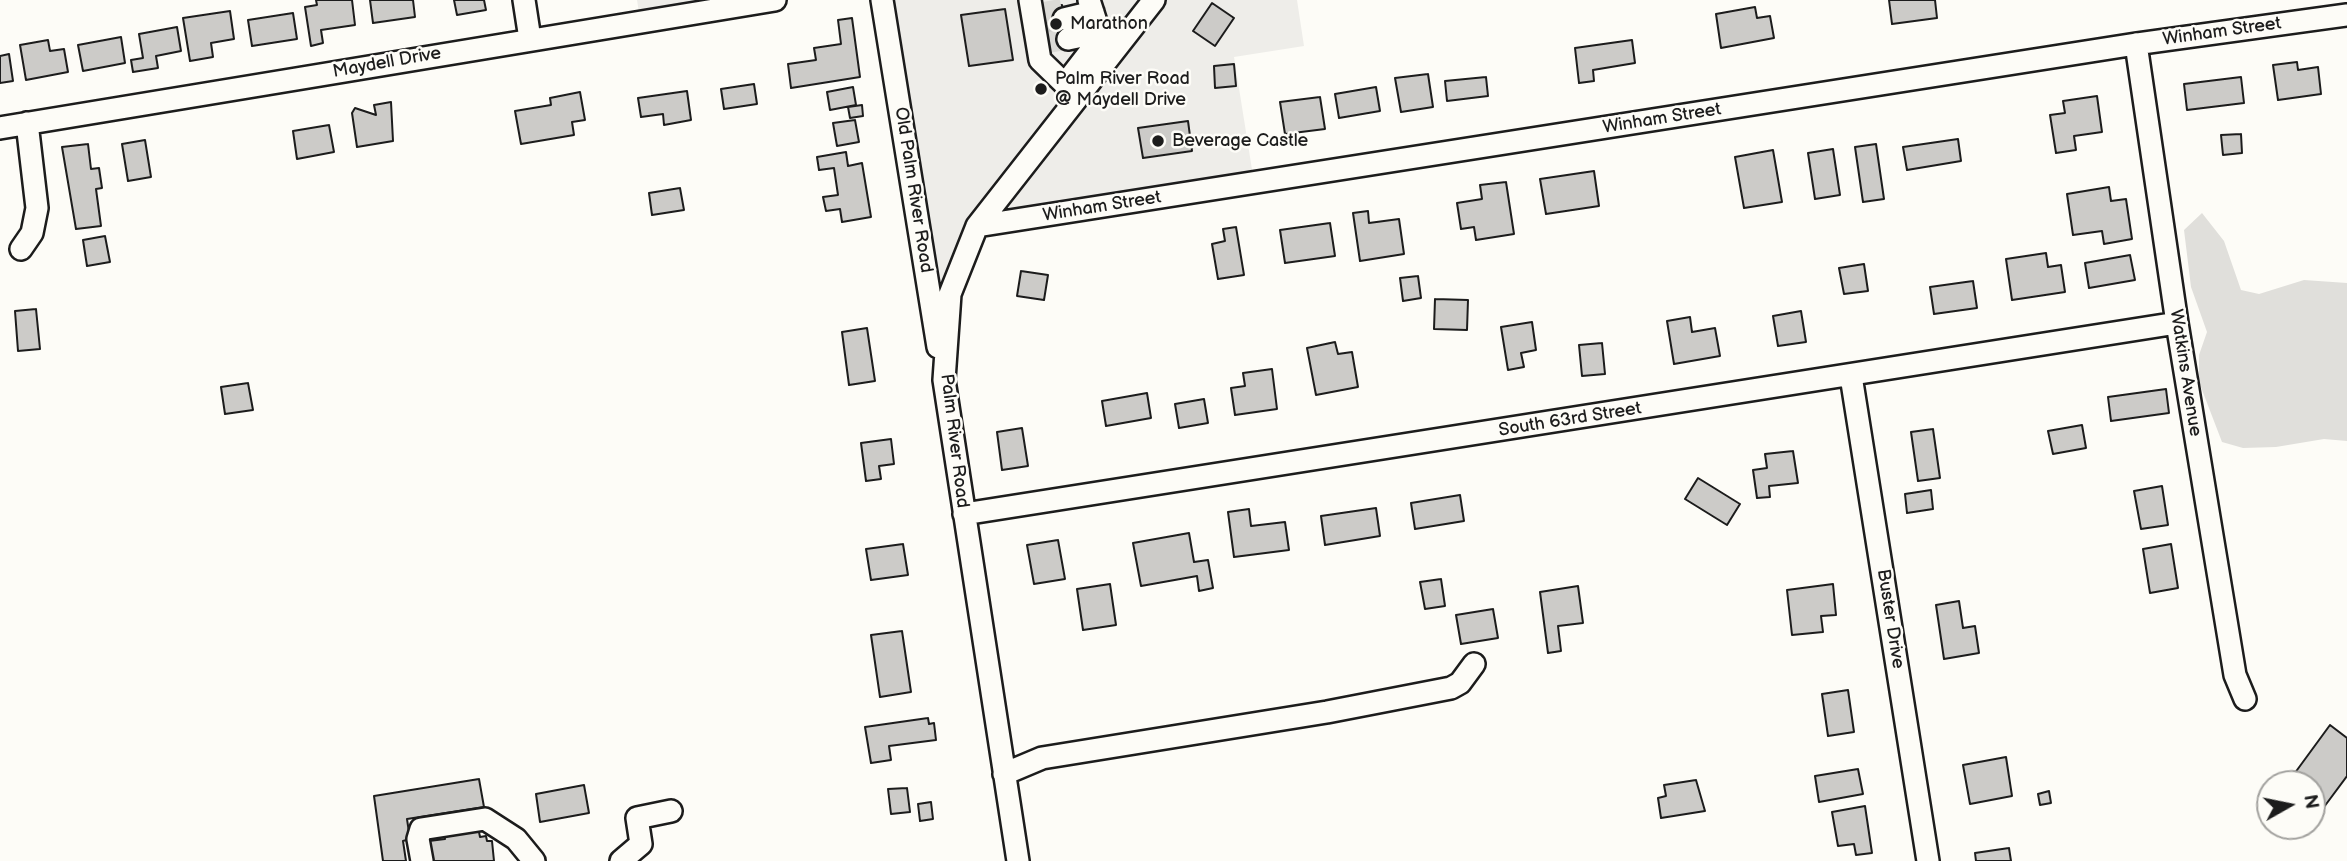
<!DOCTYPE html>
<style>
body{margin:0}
#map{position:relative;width:2347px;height:861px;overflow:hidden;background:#fdfcf7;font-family:"Balsamiq Sans",sans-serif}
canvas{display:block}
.north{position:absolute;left:2256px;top:770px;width:70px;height:70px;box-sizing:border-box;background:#fdfcf7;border:2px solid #a3a29f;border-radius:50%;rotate:81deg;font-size:19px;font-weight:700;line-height:28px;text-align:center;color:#1c1c1c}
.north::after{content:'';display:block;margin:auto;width:24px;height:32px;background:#1c1c1c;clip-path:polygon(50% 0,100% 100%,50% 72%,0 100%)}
</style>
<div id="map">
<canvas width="2347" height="861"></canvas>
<div class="north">N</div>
</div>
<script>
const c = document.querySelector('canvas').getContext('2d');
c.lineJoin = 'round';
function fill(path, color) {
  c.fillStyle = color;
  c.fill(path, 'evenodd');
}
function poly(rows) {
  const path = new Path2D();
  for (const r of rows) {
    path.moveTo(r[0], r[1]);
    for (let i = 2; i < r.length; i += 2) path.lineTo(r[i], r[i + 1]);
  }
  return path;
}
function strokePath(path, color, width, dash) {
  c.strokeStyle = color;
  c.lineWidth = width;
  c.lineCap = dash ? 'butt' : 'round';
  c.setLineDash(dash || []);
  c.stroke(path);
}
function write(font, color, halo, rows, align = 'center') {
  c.font = font + ' "Balsamiq Sans",sans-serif';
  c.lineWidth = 5;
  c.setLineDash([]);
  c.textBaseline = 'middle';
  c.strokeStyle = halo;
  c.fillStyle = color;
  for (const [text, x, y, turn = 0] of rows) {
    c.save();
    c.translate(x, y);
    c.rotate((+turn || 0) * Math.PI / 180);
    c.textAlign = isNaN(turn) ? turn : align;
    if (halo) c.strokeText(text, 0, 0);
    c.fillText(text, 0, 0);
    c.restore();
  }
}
fill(poly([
 [637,0,770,0,640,19],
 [882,0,1149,0,983,213,943,326],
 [1157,0,1297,0,1304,46,1234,57,1254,182,983,223]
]), '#eeede9');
fill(poly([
 [2202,213,2224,241,2241,290,2259,294,2304,280,2347,283,2347,441,2324,439,2276,447,2243,448,2222,442,2199,382,2199,355,2207,332,2191,287,2184,230]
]), '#e0dfdb');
const building = poly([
 [316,0,352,0,355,25,321,30,323,43,311,46,305,7,317,5,316,0],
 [370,0,413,0,415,17,373,23,370,0],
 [454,0,484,0,486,10,457,15,454,0],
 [1889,0,1935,0,1937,18,1892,24,1889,0],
 [1212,3,1234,18,1215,46,1193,31,1212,3],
 [1062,5,1069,45,1047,48,1041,9,1062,5],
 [1755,7,1757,18,1770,16,1774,38,1721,48,1716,14,1755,7],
 [1005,9,1013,60,969,66,961,15,1005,9],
 [230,11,234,39,211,43,213,57,190,61,183,18,230,11],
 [293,13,297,39,252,46,248,20,293,13],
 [852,18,860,77,791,88,788,64,816,60,814,48,841,44,838,20,852,18],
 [177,27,181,51,156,56,158,68,133,72,131,60,143,58,139,34,177,27],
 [121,37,125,63,83,71,78,45,121,37],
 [48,40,50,51,64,49,68,72,26,80,20,45,48,40],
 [1632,40,1635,63,1593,70,1594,81,1579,83,1575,48,1632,40],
 [9,54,13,81,0,83,0,56,9,54],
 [2297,62,2298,70,2318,67,2321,94,2278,100,2273,65,2297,62],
 [1234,64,1236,86,1215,88,1214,66,1234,64],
 [1428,74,1433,107,1401,112,1395,78,1428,74],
 [1486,77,1488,96,1447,101,1445,81,1486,77],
 [2241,77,2244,103,2187,110,2184,84,2241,77],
 [754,84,757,104,724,109,721,89,754,84],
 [853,87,856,105,830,110,827,92,853,87],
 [1376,87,1380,111,1339,118,1335,94,1376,87],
 [687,91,691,120,664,125,663,114,641,117,638,98,687,91],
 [580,92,585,120,572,122,574,135,521,144,515,111,551,105,550,98,580,92],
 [2097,96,2102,132,2074,136,2076,150,2056,153,2050,115,2065,113,2063,101,2097,96],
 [1320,97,1325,129,1285,134,1280,102,1320,97],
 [391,102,393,141,357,147,352,113,355,108,376,115,374,105,391,102],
 [862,105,863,116,850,118,848,107,862,105],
 [855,120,859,142,837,146,833,123,855,120],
 [1188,121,1192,151,1143,158,1138,128,1188,121],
 [329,125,334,152,297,159,293,131,329,125],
 [2241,134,2242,153,2223,155,2221,135,2241,134],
 [1958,139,1961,161,1907,170,1903,147,1958,139],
 [145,140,151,177,128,181,122,144,145,140],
 [88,144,91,169,99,168,102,188,96,189,101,226,76,229,62,147,88,144],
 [1876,144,1884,199,1863,202,1855,147,1876,144],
 [1833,149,1840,195,1815,199,1808,153,1833,149],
 [1773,150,1782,202,1744,208,1735,157,1773,150],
 [846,152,848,166,862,163,871,217,842,222,840,209,826,211,823,197,838,195,834,168,819,170,817,157,846,152],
 [1594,171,1599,206,1546,214,1540,179,1594,171],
 [1506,182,1514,234,1476,240,1474,227,1461,229,1457,203,1482,199,1480,185,1506,182],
 [2109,187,2111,201,2126,199,2132,239,2104,244,2102,231,2073,235,2067,194,2109,187],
 [680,188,684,210,652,215,649,193,680,188],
 [1368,211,1369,223,1399,219,1404,254,1360,261,1353,213,1368,211],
 [1330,223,1335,256,1285,263,1280,230,1330,223],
 [1236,227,1244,275,1218,279,1212,244,1225,241,1223,229,1236,227],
 [105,236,110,262,87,266,83,240,105,236],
 [2046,253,2048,267,2061,265,2065,292,2012,300,2006,259,2046,253],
 [2130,255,2135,280,2089,288,2085,263,2130,255],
 [1864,264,1868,291,1844,294,1839,268,1864,264],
 [1021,271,1048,275,1044,300,1017,296,1021,271],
 [1418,276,1421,298,1403,301,1400,278,1418,276],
 [1973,281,1977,308,1934,314,1930,287,1973,281],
 [1435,299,1468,300,1467,330,1434,329,1435,299],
 [36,309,40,349,18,351,15,311,36,309],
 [1801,311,1806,342,1778,346,1773,316,1801,311],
 [1690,317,1692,332,1715,328,1720,356,1674,364,1667,321,1690,317],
 [1532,322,1536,350,1521,353,1524,367,1508,370,1501,327,1532,322],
 [867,328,875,381,849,385,842,332,867,328],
 [1335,342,1338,354,1352,352,1358,387,1316,395,1307,348,1335,342],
 [1602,343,1605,374,1582,376,1579,345,1602,343],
 [1272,369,1277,409,1235,415,1231,388,1245,386,1243,373,1272,369],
 [248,383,253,410,225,414,221,387,248,383],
 [2166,389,2169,413,2111,421,2108,397,2166,389],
 [1147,393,1151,418,1106,426,1102,401,1147,393],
 [1204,399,1208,423,1179,428,1175,404,1204,399],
 [2082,425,2086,448,2053,454,2048,431,2082,425],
 [1022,428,1028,466,1002,470,997,432,1022,428],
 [1933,429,1940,478,1918,481,1911,432,1933,429],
 [891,439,894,464,879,466,881,479,866,481,861,443,891,439],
 [1793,451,1798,483,1769,486,1770,497,1757,498,1753,470,1767,468,1765,454,1793,451],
 [1698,478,1740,504,1727,525,1685,499,1698,478],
 [2162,486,2168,525,2141,529,2134,491,2162,486],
 [1931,490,1933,509,1907,513,1905,494,1931,490],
 [1460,495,1464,521,1415,529,1411,503,1460,495],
 [1376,508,1380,536,1325,545,1321,516,1376,508],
 [1249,509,1251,526,1285,522,1289,550,1234,557,1228,512,1249,509],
 [1189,533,1194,562,1208,560,1213,588,1199,591,1197,576,1141,586,1133,543,1189,533],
 [1058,540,1065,579,1034,584,1027,545,1058,540],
 [903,544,908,575,871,580,866,549,903,544],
 [2171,544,2178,588,2150,593,2143,549,2171,544],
 [1441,579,1445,606,1425,609,1420,582,1441,579],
 [1110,584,1116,625,1083,630,1077,589,1110,584],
 [1833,584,1836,615,1821,616,1823,632,1792,635,1787,590,1833,584],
 [1578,586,1583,623,1558,626,1561,651,1548,653,1540,592,1578,586],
 [1959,601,1963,628,1975,626,1979,653,1944,659,1936,605,1959,601],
 [1493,609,1498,638,1461,644,1456,615,1493,609],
 [902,631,911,692,880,697,871,635,902,631],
 [1848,690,1854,732,1828,736,1822,694,1848,690],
 [928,718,929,724,934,723,936,740,889,746,891,760,871,763,865,727,928,718],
 [2330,725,2347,738,2347,776,2324,807,2312,798,2312,784,2289,781,2330,725],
 [2006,757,2012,796,1970,804,1963,765,2006,757],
 [1858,769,1863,794,1819,802,1815,776,1858,769],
 [479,779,484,807,407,819,410,839,403,841,406,861,383,861,374,796,479,779],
 [1696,780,1705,811,1661,818,1658,798,1666,796,1664,785,1696,780],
 [584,785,589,813,540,822,536,794,584,785],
 [907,788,910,812,891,814,888,789,907,788],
 [2049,791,2051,803,2040,805,2038,794,2049,791],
 [931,802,933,819,920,821,918,804,931,802],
 [1865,806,1872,853,1856,855,1854,844,1838,846,1832,812,1865,806],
 [478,827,480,837,486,836,487,841,492,841,494,861,432,861,429,841,445,839,444,831,478,827],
 [2009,848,2011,861,1976,861,1975,853,2009,848]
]);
fill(building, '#cccbc8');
strokePath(building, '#1c1c1c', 2);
strokePath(poly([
 [1041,13,1063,9],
 [1046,43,1068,39]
]), '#dbdad6', 21, [21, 10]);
const minor = poly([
 [524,0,530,39],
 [882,0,938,347],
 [1030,0,1040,60,1078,97],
 [1089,0,1097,25,1117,39],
 [1064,19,1093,12],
 [1068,39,1106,31],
 [2136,44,2177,323,2235,675,2245,699],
 [1065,84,1106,31],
 [0,128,775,0],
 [977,226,2136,44,2347,15],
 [21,249,32,233,37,208,27,123],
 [1851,376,1928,861],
 [964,514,2177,323],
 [1004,774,1042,758,1327,712,1451,688,1460,683,1474,664],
 [422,861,418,839,421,829,485,819,516,839,534,861],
 [621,861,641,844,637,818,671,811],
 [1018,861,944,380,950,294,977,226,1154,0]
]);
strokePath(minor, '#1c1c1c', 26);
strokePath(minor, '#fdfcf7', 21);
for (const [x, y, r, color] of [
 [1056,24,7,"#1c1c1c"],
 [1041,89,7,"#1c1c1c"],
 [1158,141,7,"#1c1c1c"]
]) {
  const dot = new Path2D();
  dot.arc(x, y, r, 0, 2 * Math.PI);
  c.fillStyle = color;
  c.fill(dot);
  strokePath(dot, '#fdfcf7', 2.5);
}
write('18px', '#1c1c1c', '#fdfcf7', [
 ["Marathon",1070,24],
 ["Palm River Road",1055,79],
 ["@ Maydell Drive",1055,100],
 ["Beverage Castle",1172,141]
], 'left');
write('18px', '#1c1c1c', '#fdfcf7', [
 ["Winham Street",2222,32,-8],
 ["Maydell Drive",387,63,-10],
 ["Winham Street",1662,119,-9],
 ["Old Palm River Road",913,190,81],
 ["Winham Street",1102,207,-9],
 ["Watkins Avenue",2185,373,81],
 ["South 63rd Street",1570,420,-9],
 ["Palm River Road",954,441,83],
 ["Buster Drive",1890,619,81]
]);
</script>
